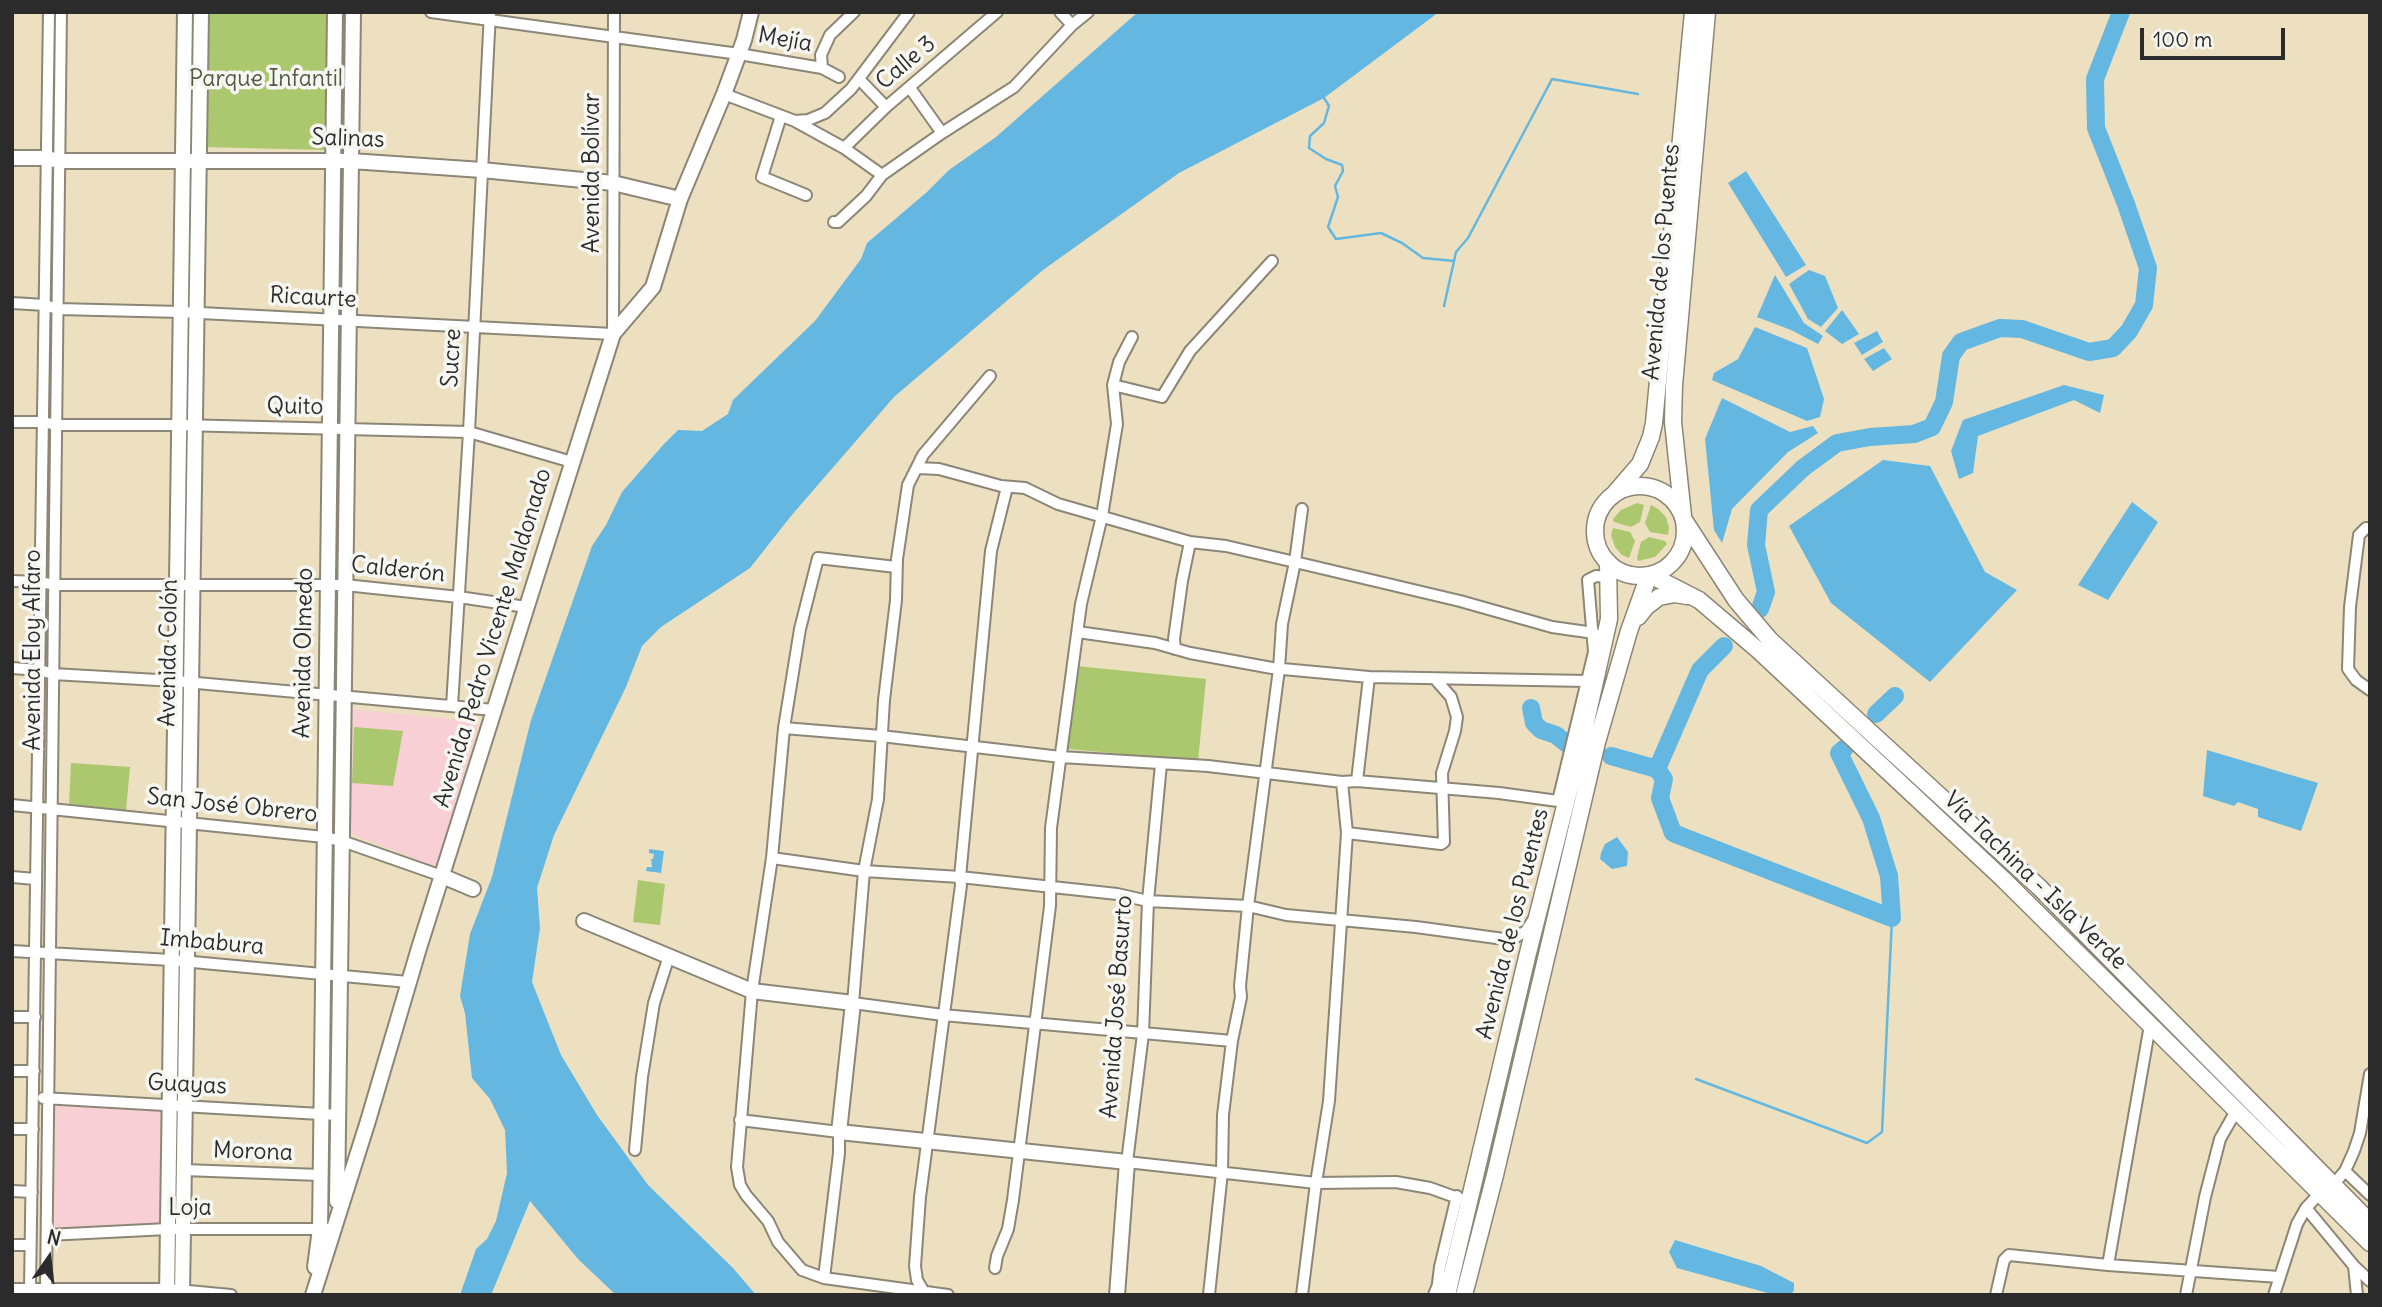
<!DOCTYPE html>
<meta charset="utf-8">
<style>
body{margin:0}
#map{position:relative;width:2382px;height:1307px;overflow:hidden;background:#ece0c0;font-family:Delius,sans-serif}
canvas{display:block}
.frame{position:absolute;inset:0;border:14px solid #2b2b2b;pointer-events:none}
.north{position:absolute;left:14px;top:1223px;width:70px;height:70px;-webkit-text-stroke:5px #f6f6f2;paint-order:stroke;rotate:14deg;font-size:19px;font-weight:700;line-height:28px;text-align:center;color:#2b2b2b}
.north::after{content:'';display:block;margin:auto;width:24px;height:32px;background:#2b2b2b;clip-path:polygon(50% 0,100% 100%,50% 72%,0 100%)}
.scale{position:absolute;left:2140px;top:28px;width:145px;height:32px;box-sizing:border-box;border:4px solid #2b2b2b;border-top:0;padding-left:9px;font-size:21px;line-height:24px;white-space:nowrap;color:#2b2b2b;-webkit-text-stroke:5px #f6f6f2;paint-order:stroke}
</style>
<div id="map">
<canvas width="2382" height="1307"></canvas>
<div class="frame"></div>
<div class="north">N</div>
<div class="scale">100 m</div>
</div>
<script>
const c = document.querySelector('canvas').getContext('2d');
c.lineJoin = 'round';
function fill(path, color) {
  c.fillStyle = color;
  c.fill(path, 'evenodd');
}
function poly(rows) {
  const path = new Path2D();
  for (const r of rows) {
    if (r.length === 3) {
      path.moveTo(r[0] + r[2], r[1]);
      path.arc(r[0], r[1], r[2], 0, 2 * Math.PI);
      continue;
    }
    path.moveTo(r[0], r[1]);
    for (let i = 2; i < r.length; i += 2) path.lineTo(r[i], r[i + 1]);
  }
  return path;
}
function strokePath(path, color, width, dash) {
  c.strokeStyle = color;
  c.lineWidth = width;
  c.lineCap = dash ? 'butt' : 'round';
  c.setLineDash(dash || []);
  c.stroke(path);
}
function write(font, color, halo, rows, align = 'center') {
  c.font = font + ' Delius,sans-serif';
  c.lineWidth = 7;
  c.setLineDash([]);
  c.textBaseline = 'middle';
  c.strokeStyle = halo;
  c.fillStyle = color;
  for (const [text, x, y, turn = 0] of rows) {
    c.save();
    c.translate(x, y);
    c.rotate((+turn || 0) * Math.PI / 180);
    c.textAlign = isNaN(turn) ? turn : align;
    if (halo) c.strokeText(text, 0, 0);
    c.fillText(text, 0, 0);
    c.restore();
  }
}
fill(poly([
 [349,709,479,722,437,867,346,832],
 [55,1103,160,1109,162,1227,54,1227]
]), '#f7cfd5');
fill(poly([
 [209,12,330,12,324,150,202,147],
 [1637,503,1644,505,1640,522,1631,527,1614,522,1613,519,1621,510],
 [1651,505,1658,509,1666,517,1669,527,1668,535,1650,532,1645,523],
 [1613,528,1630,532,1635,541,1629,558,1622,555,1615,547,1611,535],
 [1649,537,1665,541,1667,544,1655,557,1638,561,1637,558,1641,542],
 [1076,666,1206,679,1198,761,1068,749],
 [354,727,403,731,393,786,352,783],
 [71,763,130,767,126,810,69,804],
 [638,880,665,884,660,925,633,922]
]), '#acc86e');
fill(poly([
 [1138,12,1439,12,1324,98,1179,173,1043,270,894,397,791,516,750,568,661,627,642,646,626,687,554,835,537,888,540,928,532,982,561,1055,597,1115,648,1185,733,1268,756,1295,616,1295,578,1259,530,1201,491,1295,460,1295,476,1249,487,1239,496,1221,507,1173,505,1130,490,1099,472,1078,465,1013,460,996,470,934,492,877,531,720,592,546,606,525,622,492,664,444,678,430,702,431,728,414,733,400,815,321,861,259,867,243,927,192,949,170,996,137],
 [1746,171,1806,265,1786,277,1728,183],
 [1809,270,1825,276,1838,308,1821,327,1808,319,1789,284],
 [1775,275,1804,323,1823,336,1818,344,1791,330,1757,317],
 [1842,310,1859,334,1842,344,1825,331],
 [1755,327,1807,348,1824,399,1820,417,1807,421,1712,380,1714,373,1738,359],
 [1877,331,1883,342,1862,355,1854,343],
 [1884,348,1892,359,1873,371,1864,359],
 [2064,385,2104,395,2100,413,2074,400,1978,436,1973,473,1959,479,1951,451,1963,420],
 [1722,398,1790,432,1813,426,1818,433,1788,452,1732,509,1722,543,1714,530,1705,439],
 [1883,460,1930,466,1985,572,2017,590,1930,682,1831,603,1789,526],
 [2132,502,2158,522,2108,600,2078,585],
 [2207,750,2318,783,2301,831,2258,817,2258,809,2238,802,2234,806,2203,796],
 [1617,837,1628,852,1627,866,1612,869,1600,859,1601,853,1605,844],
 [649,849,664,851,661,873,646,871,647,867,652,867,651,859,653,859,654,854,649,853],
 [1675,1240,1761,1266,1794,1283,1794,1290,1791,1295,1775,1295,1677,1268,1669,1252]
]), '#64b7e0');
strokePath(poly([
 [1324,98,1329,106,1324,123,1310,136,1309,148,1326,159,1342,165,1343,171,1335,186,1338,197,1328,227,1336,239,1381,233,1402,243,1423,258,1454,261],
 [1444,306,1456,252,1468,238,1552,79,1638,94],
 [1696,1079,1867,1143,1882,1132,1892,918]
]), '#64b7e0', 2.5);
strokePath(poly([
 [1760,609,1766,592,1756,545,1759,510,1803,468,1837,443,1870,437,1914,434,1932,427,1944,402,1951,356,1961,342,2000,328,2022,329,2089,352,2113,348,2129,331,2144,305,2148,268,2126,204,2096,128,2095,79,2121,12],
 [1531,708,1534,723,1541,730,1556,735,1567,744],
 [1876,714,1895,696],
 [1611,756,1657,769,1664,779,1660,798,1673,833,1892,918,1889,876,1871,818,1839,753,1845,748],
 [1657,769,1700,670,1724,646]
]), '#64b7e0', 18);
const street = poly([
 [431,12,739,54,822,68,839,77],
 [1060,12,1072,25],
 [822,68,821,55,830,35,854,12],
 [860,80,886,107],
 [910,88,942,133],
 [724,94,795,121,844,148,882,175,942,133,1014,87,1072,25,1088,12],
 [781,116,762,177,806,195],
 [795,121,808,120,825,113,851,89,909,12],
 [844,148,886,107,997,12],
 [834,222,838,222,866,196,882,175],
 [12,303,45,305,57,309,181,312,613,334,614,12],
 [990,376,923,455,908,485,897,559,896,600,884,700,878,799,864,871,853,1003,943,1015,1232,1041],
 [1113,385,1162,397,1190,351,1272,261],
 [12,422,43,422,56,425,179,425,469,432,572,462],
 [917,468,939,469,1001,486,1025,488,1058,504,1190,542,1226,546,1295,562,1302,509],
 [2370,528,2366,528,2359,535,2350,607,2348,669,2356,680,2370,690],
 [896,567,818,558,800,629,784,728,772,858,752,991,737,1167,740,1185,746,1195,768,1221,778,1242,802,1270,824,1278,948,1295],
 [12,581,41,582,54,585,345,585,459,597,526,607],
 [1078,632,1155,643,1190,653,1272,668,1369,677],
 [1175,649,1174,639,1182,581,1190,542],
 [12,668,40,670,53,674,175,681,494,710],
 [452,706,469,432,490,12],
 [784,728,881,736,1061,757,1208,766,1342,782,1357,781,1499,793,1558,801,1565,806],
 [1161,764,1148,901,1143,1034,1127,1162,1316,1183,1396,1182,1430,1188,1469,1202],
 [1357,781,1369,677,1587,681],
 [1558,801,1594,652,1588,580,1596,576,1609,577],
 [12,805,324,837,342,841,442,876],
 [1347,833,1441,844,1444,842,1442,773,1455,731,1457,717,1451,697,1436,680],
 [772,858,864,871,960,877,1117,894,1148,901,1248,906,1286,915,1416,927,1511,940,1526,931,1533,920],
 [12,877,35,879],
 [12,951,171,960,408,982],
 [12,1017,35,1017],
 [12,1071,34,1071],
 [43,1098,338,1115],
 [740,1120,839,1132,839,1153,824,1278],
 [12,1129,33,1129],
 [635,1150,642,1077,654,1003,669,956],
 [184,1170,320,1175],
 [2345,1171,2370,1195],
 [2333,1185,2345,1171,2354,1151,2360,1133,2370,1074],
 [12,1191,32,1192],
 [2306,1208,2354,1266,2370,1281],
 [47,1235,168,1229,327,1229],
 [12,1245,30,1245],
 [2108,1265,2150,1025],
 [2354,1266,2357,1295],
 [995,1268,997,1256,1008,1229,1013,1200,1050,906,1051,828,1081,604,1102,516,1117,424,1113,385,1119,362,1132,337],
 [12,1289,167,1289,231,1295],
 [30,1289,49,12],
 [46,1289,61,12],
 [1437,1291,1440,1267,1457,1196],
 [924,1292,917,1280,915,1266,920,1197,961,885,960,877,991,551,1007,487],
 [1209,1295,1222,1172,1223,1115,1232,1041,1241,997,1240,986,1248,906,1279,669,1282,624,1295,562,1460,601,1552,627,1594,633],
 [1302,1295,1316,1183,1329,1101,1347,833,1342,782],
 [1996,1295,2004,1260,2009,1255,2108,1265,2279,1277],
 [2186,1295,2205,1197,2220,1139,2236,1111],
 [2274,1295,2297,1224,2306,1208,2320,1193]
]);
const secondary = poly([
 [12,158,47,158,59,161,351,161,482,170,613,183,680,199],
 [442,876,473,889],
 [584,921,752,991,853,1003,839,1132,1127,1162,1117,1295],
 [337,1201,353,12],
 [315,1267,320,1229,335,12],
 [167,1295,185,12],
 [182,1295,201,12],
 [313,1295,368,1121,419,948,613,334,653,287,680,199,724,94,744,40,751,12],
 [1436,1295,1438,1290,1448,1290]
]);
const primary = poly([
 [1640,531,45],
 [1615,493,1640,464,1651,437,1654,423,1693,12],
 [1683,516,1673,422,1674,385,1707,12],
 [1684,520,1736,600,1770,640,2039,887,2370,1222],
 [1650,575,1699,600,1758,650,2003,879,2370,1243],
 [1638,617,1646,607,1659,597,1675,594,1687,596],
 [1447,1295,1527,957,1583,735,1609,619,1608,562],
 [1464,1295,1495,1175,1597,742,1629,631,1649,575]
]);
strokePath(street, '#8c8676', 14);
strokePath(secondary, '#8c8676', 18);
strokePath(primary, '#8c8676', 19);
strokePath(street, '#fff', 10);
strokePath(secondary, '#fff', 14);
strokePath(primary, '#fff', 16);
write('23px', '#2b2b2b', '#f6f6f2', [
 ["Mejía",785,40,10],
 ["Calle 3",906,63,-40],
 ["Salinas",348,139,2],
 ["Avenida Bolívar",592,173,-90],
 ["Avenida de los Puentes",1662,262,-85],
 ["Ricaurte",313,298,3],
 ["Sucre",452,358,-87],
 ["Quito",295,407,1],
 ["Calderón",398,570,6],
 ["Avenida Pedro Vicente Maldonado",493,638,-73],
 ["Avenida Eloy Alfaro",33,650,-90],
 ["Avenida Colón",169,653,-89],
 ["Avenida Olmedo",304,653,-89],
 ["San José Obrero",232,806,6],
 ["Vía Tachina - Isla Verde",2035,881,44],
 ["Avenida de los Puentes",1513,924,-76],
 ["Imbabura",212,943,5],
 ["Avenida José Basurto",1117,1007,-86],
 ["Guayas",187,1085,3],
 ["Morona",253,1152,2],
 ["Loja",190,1208]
]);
write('23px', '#525a3f', '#f6f6f2', [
 ["Parque Infantil",266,79]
]);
</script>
